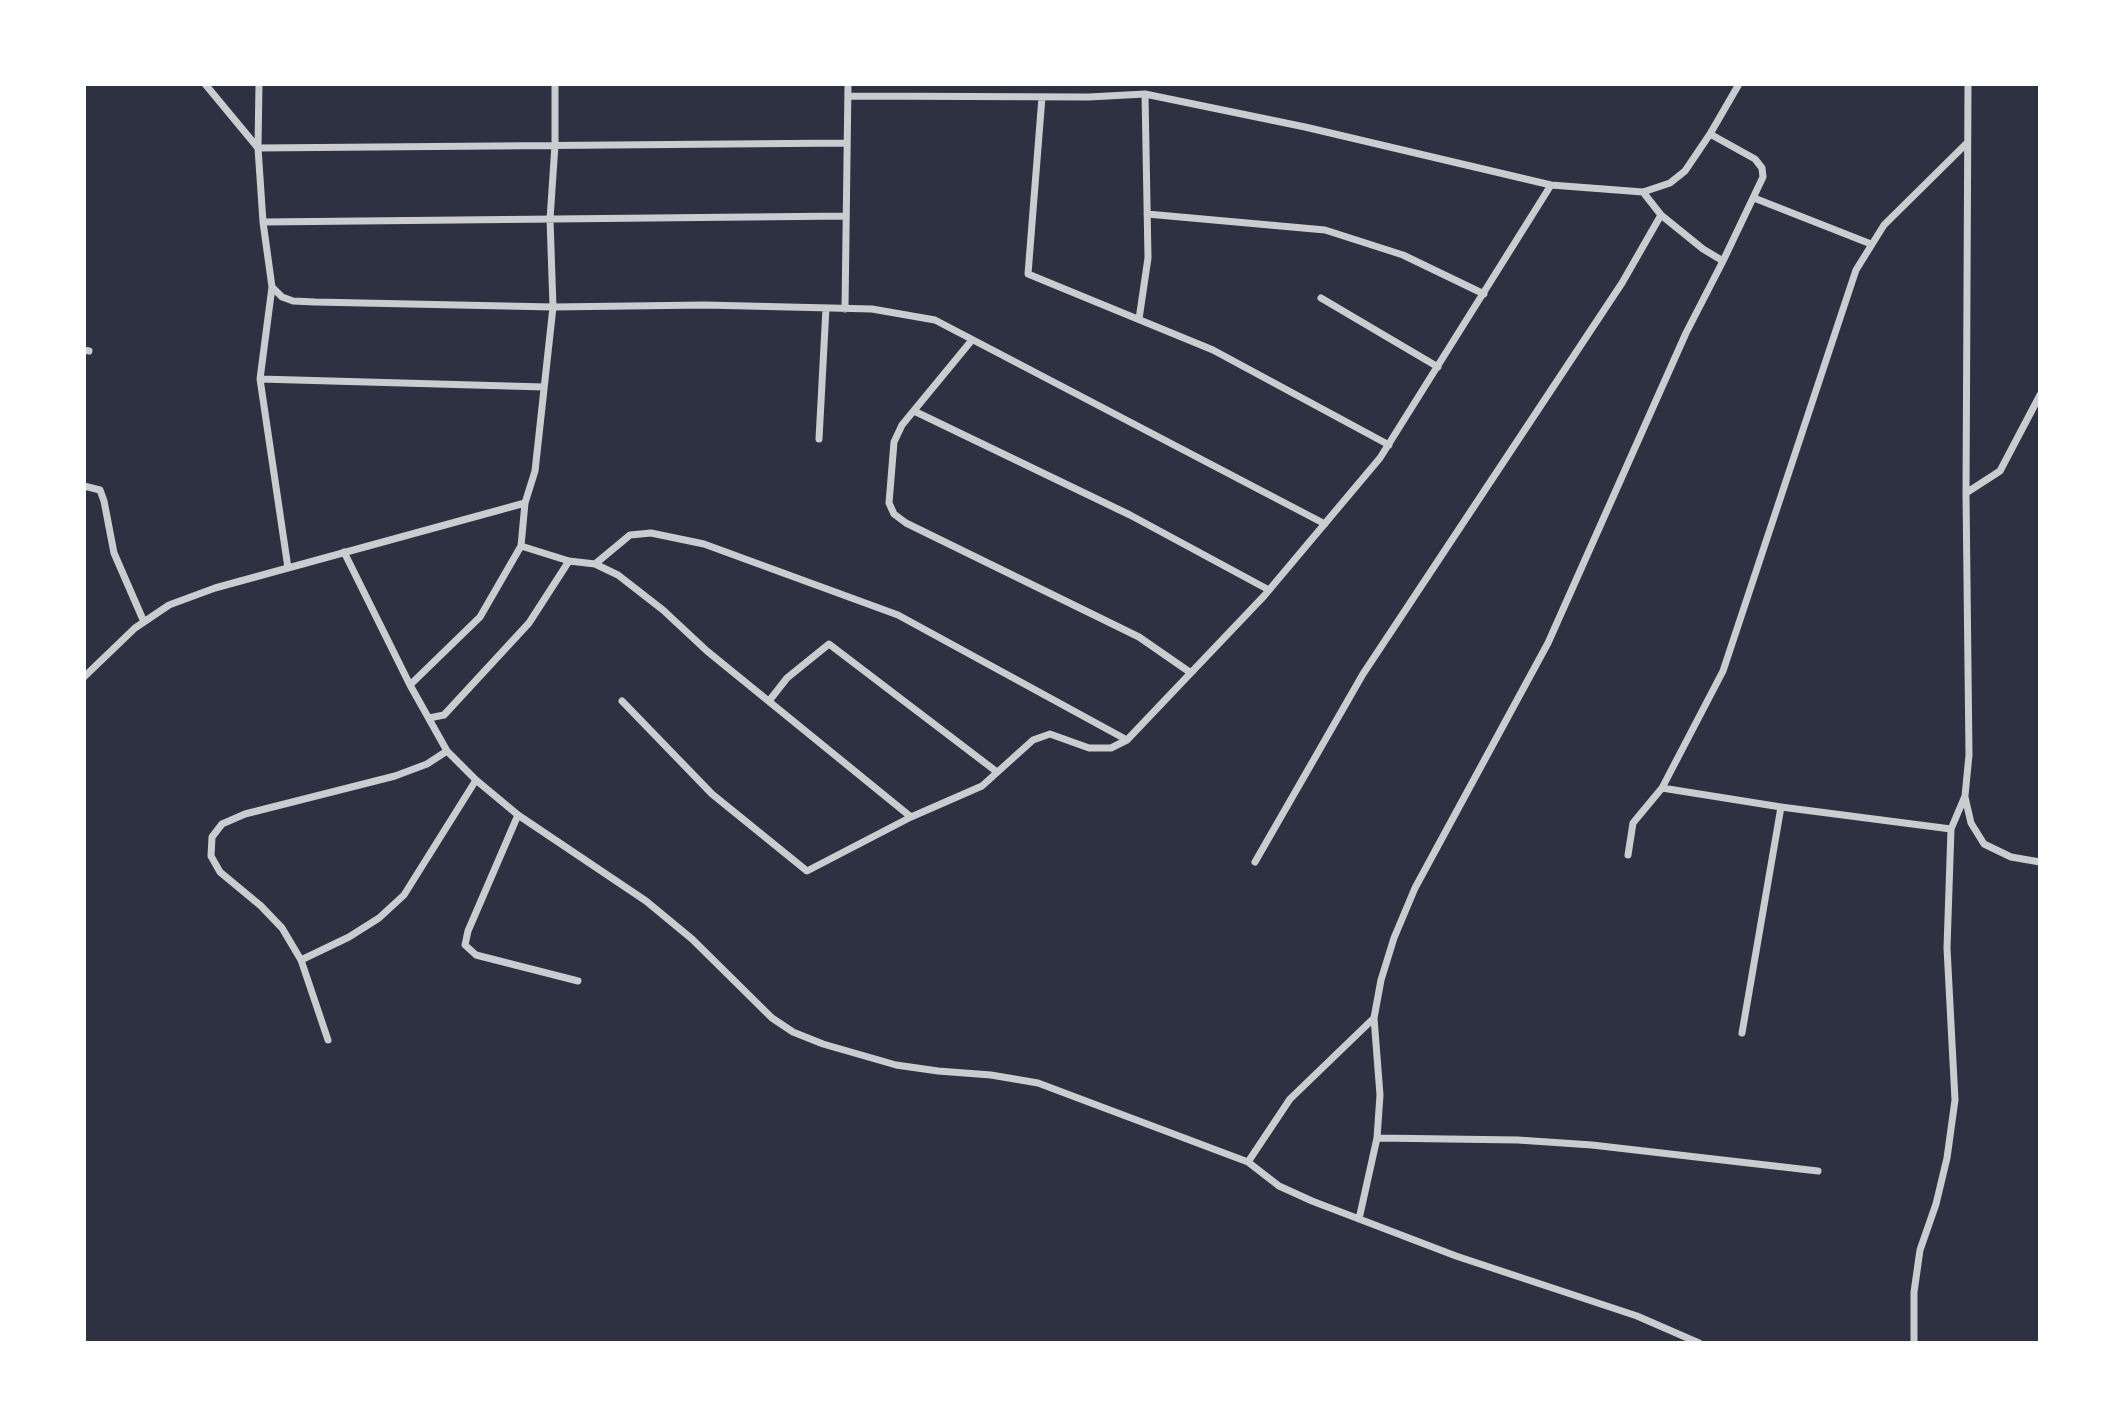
<!DOCTYPE html>
<style>
body{margin:0}
#map{position:relative;width:2124px;height:1427px;overflow:hidden;background:#2d3142;font-family:Raleway,sans-serif}
canvas{display:block}
.frame{position:absolute;inset:0;border:86px solid #fff;pointer-events:none}
</style>
<div id="map">
<canvas width="2124" height="1427"></canvas>
<div class="frame"></div>
</div>
<script>
const c = document.querySelector('canvas').getContext('2d');
c.lineJoin = 'round';
function poly(rows) {
  const path = new Path2D();
  for (const r of rows) {
    path.moveTo(r[0], r[1]);
    for (let i = 2; i < r.length; i += 2) path.lineTo(r[i], r[i + 1]);
  }
  return path;
}
function strokePath(path, color, width, dash) {
  c.strokeStyle = color;
  c.lineWidth = width;
  c.lineCap = dash ? 'butt' : 'round';
  c.setLineDash(dash || []);
  c.stroke(path);
}
strokePath(poly([
 [205,84,258,148,847,143],
 [259,84,258,148,263,222,272,287,282,297,293,301,315,302,553,307,705,305,872,309,935,320,1325,524],
 [848,96,1089,97,1145,94,1305,127,1551,185,1643,192,1670,183,1685,171,1710,134,1739,84],
 [1042,97,1028,274,1213,350,1389,445],
 [1710,134,1755,159,1762,168,1763,177,1723,261],
 [1754,198,1871,244],
 [1147,214,1325,230,1403,255,1484,294],
 [263,222,846,216],
 [272,287,260,379,288,568],
 [1321,298,1438,367],
 [845,309,848,84],
 [1139,319,1148,258,1145,94],
 [972,340,902,425,894,442,889,503,894,514,906,523,1139,637,1191,673],
 [84,350,89,351],
 [260,379,544,387],
 [914,411,1130,515,1269,590],
 [819,439,826,308],
 [84,486,100,490,104,501,114,553,144,622],
 [1966,493,1968,84],
 [521,546,569,561,595,564,630,535,651,533,704,544,898,615,1127,740],
 [344,552,410,685,447,751,476,780,518,815,646,901,692,939,772,1018,793,1032,823,1044,896,1065,938,1071,991,1075,1038,1083,1248,1162,1279,1186,1312,1201,1456,1256,1637,1316,1699,1343],
 [595,564,618,575,663,610,707,651,911,817],
 [84,677,135,628,169,605,215,588,525,503],
 [410,685,480,617,521,546,525,503,535,471,553,307,550,219,555,145,555,84],
 [622,701,712,794,807,871,911,817,982,786,1033,740,1050,734,1089,748,1111,748,1127,740,1264,596,1380,458,1551,185],
 [769,701,787,678,829,644,997,772],
 [429,718,444,715,529,623,569,561],
 [1662,788,1781,807,1951,829],
 [1965,797,1971,823,1984,844,2011,857,2040,862],
 [518,815,468,931,465,945,476,955,578,981],
 [1628,855,1633,823,1662,788,1723,671,1856,270,1884,225,1967,143],
 [1255,862,1363,674,1622,283,1661,215,1643,192],
 [301,960,349,937,379,918,404,895,476,780],
 [1742,1033,1781,807],
 [328,1040,301,960,282,928,261,906,220,872,211,856,212,837,222,824,245,814,395,776,427,764,447,751],
 [1377,1138,1518,1140,1592,1145,1818,1171],
 [1248,1162,1290,1099,1374,1018],
 [1359,1219,1377,1138,1380,1095,1374,1018,1381,980,1394,938,1415,888,1548,643,1686,333,1723,261,1703,249,1661,215],
 [1914,1343,1914,1292,1920,1250,1936,1204,1947,1158,1955,1100,1947,948,1951,829,1965,796,1969,755,1966,493,2000,471,2040,395]
]), '#caccd0', 7);
</script>
